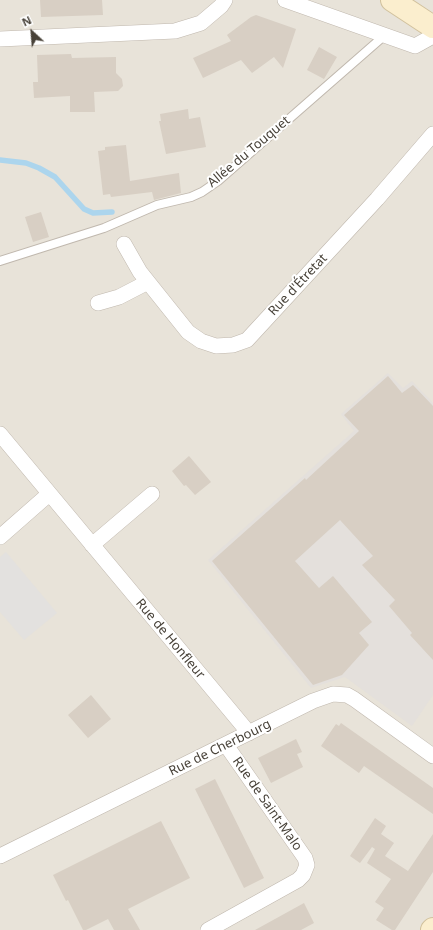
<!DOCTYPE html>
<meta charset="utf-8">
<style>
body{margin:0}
#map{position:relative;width:433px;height:930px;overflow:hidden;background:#f4f1eb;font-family:"Noto Sans",sans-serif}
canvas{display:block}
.north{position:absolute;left:12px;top:12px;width:40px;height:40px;-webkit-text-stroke:3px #fff;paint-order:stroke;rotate:334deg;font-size:11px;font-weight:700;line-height:16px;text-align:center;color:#484239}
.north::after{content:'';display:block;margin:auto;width:14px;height:18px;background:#484239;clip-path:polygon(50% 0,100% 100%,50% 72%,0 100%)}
</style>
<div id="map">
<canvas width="433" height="930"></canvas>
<div class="north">N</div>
</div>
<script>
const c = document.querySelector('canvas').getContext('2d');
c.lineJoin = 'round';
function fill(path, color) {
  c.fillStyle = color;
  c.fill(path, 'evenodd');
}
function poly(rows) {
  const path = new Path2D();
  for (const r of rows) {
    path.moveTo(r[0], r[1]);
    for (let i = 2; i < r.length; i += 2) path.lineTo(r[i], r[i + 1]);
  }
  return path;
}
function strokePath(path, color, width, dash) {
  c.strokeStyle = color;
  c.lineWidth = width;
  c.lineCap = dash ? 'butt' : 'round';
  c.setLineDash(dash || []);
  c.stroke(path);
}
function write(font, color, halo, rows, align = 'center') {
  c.font = font + ' "Noto Sans",sans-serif';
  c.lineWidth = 4;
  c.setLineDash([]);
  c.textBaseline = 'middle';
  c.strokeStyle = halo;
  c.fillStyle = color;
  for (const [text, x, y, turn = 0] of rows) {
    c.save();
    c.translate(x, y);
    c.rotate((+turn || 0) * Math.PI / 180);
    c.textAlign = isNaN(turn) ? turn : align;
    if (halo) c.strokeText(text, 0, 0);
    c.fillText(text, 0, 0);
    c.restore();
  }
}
fill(poly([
 [0,0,433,0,433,930,0,930]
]), '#e8e3d9');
fill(poly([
 [388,373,403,388,412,381,433,403,433,695,412,726,345,677,311,688,208,560,354,431,341,414]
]), '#e4e0dc');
fill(poly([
 [6,552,57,613,24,640,0,612,0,557]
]), '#e3e1df');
strokePath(poly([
 [0,160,26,163,39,168,55,177,84,209,93,213,112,212]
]), '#acd5ed', 5.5);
fill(poly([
 [40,0,102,0,103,15,41,17],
 [256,15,296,29,283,68,274,57,252,73,241,60,203,78,193,58,231,41,227,35,251,17],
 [319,47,337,57,324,79,307,70],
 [71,54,72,58,116,57,116,73,122,79,123,86,118,91,94,92,95,112,70,112,70,96,34,98,33,82,38,82,37,55],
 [188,109,189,119,200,117,206,147,166,154,159,121,161,121,160,114],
 [126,145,130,181,179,173,181,193,154,200,152,192,111,197,110,194,103,195,98,151,105,150,105,147],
 [41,212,49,237,33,242,25,217],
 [388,376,402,393,413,385,433,406,433,660,410,635,412,633,389,606,395,600,362,565,373,556,340,520,295,561,319,588,333,576,372,622,359,633,369,645,342,675,313,685,212,561,305,478,306,480,359,431,344,415],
 [189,456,211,482,195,495,186,485,184,486,172,471],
 [91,695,111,719,88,738,68,715],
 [341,723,433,788,433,814,364,766,359,773,321,746,336,724,339,726],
 [296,739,302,752,297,754,303,767,271,783,258,758],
 [215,779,264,878,244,888,195,789],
 [375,818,386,826,381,834,394,843,385,856,408,871,433,834,433,872,395,930,392,930,376,920,384,908,375,902,391,879,367,863,375,849,372,847,360,863,350,856],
 [161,821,190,878,128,909,140,930,114,930,108,919,86,930,83,930,68,900,66,901,53,875],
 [304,903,314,923,301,930,255,930]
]), '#d8cfc4');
const lane = poly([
 [0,261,104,228,157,205,191,197,202,192,218,181,385,35]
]);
const street = poly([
 [285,0,415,46,433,36],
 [0,39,175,31,201,23,221,6,225,0],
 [124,244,140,272,188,332,201,341,216,346,233,345,247,340,377,199,433,134],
 [98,303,119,297,148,282],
 [0,434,249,733],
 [0,537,49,494],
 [92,545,152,494],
 [0,856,313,701,333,694,347,695,354,699,433,756],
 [208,930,298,880,303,875,307,865,305,858,226,745]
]);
const secondary = poly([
 [392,0,433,27],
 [432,930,433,929]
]);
strokePath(lane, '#c0b8ae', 10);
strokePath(street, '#c0b8ae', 16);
strokePath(secondary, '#d1c19d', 24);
strokePath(lane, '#fff', 8);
strokePath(street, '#fff', 15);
strokePath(secondary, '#fbeece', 22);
write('13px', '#484239', '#fff', [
 ["Allée du Touquet",249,152,-40],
 ["Rue d'Étretat",298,285,-47],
 ["Rue de Honfleur",170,639,50],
 ["Rue de Cherbourg",220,748,-26],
 ["Rue de Saint-Malo",267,804,55]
]);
</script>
